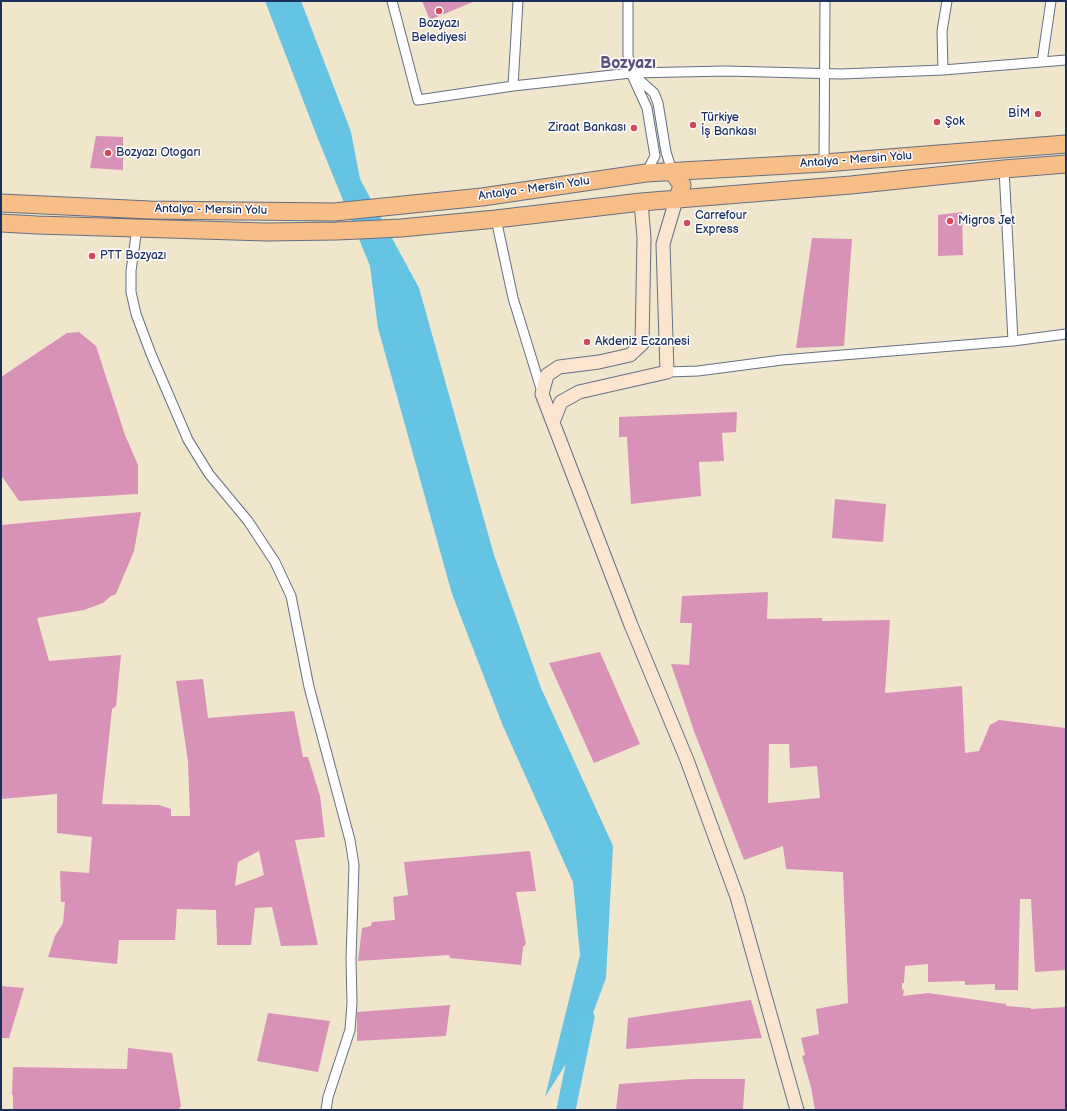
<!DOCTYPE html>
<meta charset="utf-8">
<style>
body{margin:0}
#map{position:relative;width:1067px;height:1111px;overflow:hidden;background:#efe6cb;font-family:"Balsamiq Sans",sans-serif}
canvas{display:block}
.frame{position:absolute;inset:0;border:2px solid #1b2f5e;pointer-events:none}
</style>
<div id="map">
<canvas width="1067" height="1111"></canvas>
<div class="frame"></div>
</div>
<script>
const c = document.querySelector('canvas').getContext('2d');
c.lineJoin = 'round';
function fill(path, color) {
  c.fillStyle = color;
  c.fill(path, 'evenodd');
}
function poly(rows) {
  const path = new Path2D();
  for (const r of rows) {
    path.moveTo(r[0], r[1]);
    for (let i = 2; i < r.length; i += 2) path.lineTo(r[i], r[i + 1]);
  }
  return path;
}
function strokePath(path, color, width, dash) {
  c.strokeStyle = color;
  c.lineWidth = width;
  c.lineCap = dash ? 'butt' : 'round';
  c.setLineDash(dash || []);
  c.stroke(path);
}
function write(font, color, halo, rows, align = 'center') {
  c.font = font + ' "Balsamiq Sans",sans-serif';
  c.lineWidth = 3;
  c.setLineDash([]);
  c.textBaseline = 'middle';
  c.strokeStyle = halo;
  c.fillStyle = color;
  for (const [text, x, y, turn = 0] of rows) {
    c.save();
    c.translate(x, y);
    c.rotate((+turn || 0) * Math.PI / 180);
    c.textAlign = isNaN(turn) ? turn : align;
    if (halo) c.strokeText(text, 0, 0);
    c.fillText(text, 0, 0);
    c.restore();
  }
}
fill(poly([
 [265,1,301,1,351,132,360,179,419,288,494,555,541,688,613,846,606,978,586,1032,545,1097,580,955,573,882,503,726,452,594,378,328,370,266,318,139]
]), '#65c3e3');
strokePath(poly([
 [566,1110,585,1017]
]), '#65c3e3', 19);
fill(poly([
 [422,1,475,1,430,20],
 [96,136,123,137,123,170,90,168],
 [962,212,963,255,938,256,938,215],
 [812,238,852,239,844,346,796,348],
 [79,332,96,346,125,435,138,465,138,494,19,501,1,475,1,377,67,333],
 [737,412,736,432,722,433,724,461,699,462,701,496,631,504,627,437,619,437,619,417],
 [835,499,886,504,883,542,832,538],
 [141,512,134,551,116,594,111,596,103,603,84,610,37,618,49,661,121,655,116,706,112,709,102,804,159,805,171,809,171,816,190,816,188,761,176,681,203,679,208,718,294,711,303,757,308,757,320,796,325,837,295,840,318,945,281,946,272,907,255,908,251,945,217,945,216,910,177,909,175,940,119,940,117,964,48,957,55,936,63,923,65,902,61,902,60,871,89,873,92,837,57,833,57,794,1,799,1,525],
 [259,851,264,875,235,886,238,862],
 [768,592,767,619,822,618,822,621,890,620,885,693,962,686,965,753,979,751,990,725,999,720,1066,728,1066,970,1035,972,1031,899,1020,899,1018,990,995,990,995,984,965,985,965,981,928,982,928,964,905,966,904,983,902,983,902,989,904,990,903,996,928,993,1006,1004,1006,1006,1031,1008,1031,1009,1066,1007,1066,1110,815,1110,811,1087,802,1056,805,1055,801,1038,819,1034,816,1009,848,1003,843,872,786,869,783,846,744,860,694,731,671,664,689,665,692,623,680,623,682,596],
 [769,744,789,744,790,768,817,766,820,798,768,803],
 [600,652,640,744,594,763,549,663],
 [530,851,536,891,516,892,526,944,523,947,521,965,450,958,449,955,358,961,362,928,371,926,372,922,395,920,393,897,408,895,404,862],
 [1,986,24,988,9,1038,1,1038],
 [751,1000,762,1038,626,1049,628,1018],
 [450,1005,446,1036,357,1041,357,1012],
 [268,1013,330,1021,318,1072,257,1061],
 [128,1048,172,1053,181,1106,178,1110,13,1110,13,1095,12,1095,13,1067,127,1069],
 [692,1079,745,1079,743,1110,616,1110,619,1084]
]), '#d892b7');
const street = poly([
 [392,1,418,100,513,86,631,73,727,71,841,74,943,70,1066,60],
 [628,1,628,55,631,73,647,108,655,156,646,173],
 [1042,62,1051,1],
 [943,70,942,31,947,1],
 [634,75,654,93,658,103,666,152,672,171],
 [513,86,518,1],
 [824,163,825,1],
 [1004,169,1013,341],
 [496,219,513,298,542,392],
 [137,228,131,271,131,292,136,314,151,354,188,440,209,474,248,521,275,562,291,596,309,687,350,840,354,865,351,959,352,1003,350,1030,328,1097,326,1110],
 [667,372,698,371,782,360,1013,341,1066,334]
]);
const secondary = poly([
 [641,202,644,238,642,344,630,355,599,362,559,367,547,375,542,394,631,625,687,760,737,897,797,1110],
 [553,422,561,402,579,392,667,372,663,244,676,200]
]);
const highway = poly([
 [672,171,682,185,680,192,676,200],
 [1,203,150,210,334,212,482,197,646,173,824,163,1066,144],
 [1,223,37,225,266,232,337,231,401,228,496,219,641,202,851,185,1004,169,1066,164]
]);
strokePath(street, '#656f84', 11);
strokePath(secondary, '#656f84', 15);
strokePath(highway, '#656f84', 19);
strokePath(street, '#fff', 9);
strokePath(secondary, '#fce5cf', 13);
strokePath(highway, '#f7be88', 17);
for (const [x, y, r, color] of [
 [439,11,4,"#d1495b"],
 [1038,114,4,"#d1495b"],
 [937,122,4,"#d1495b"],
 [693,125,4,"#d1495b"],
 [634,128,4,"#d1495b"],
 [108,153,4,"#d1495b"],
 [950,221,4,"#d1495b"],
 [687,223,4,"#d1495b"],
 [92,256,4,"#d1495b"],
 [587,342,4,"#d1495b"]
]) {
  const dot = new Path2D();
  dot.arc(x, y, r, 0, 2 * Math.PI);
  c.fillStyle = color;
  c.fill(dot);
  strokePath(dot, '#fff', 1.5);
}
write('12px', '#1b2f5e', '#fff', [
 ["Bozyazı",439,24,"center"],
 ["Belediyesi",439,38,"center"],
 ["BİM",1030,114,"right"],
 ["Türkiye",701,118],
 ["İş Bankası",701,132],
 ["Şok",945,122],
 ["Ziraat Bankası",626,128,"right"],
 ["Bozyazı Otogarı",116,153],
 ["Carrefour",695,216],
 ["Express",695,230],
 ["Migros Jet",958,221],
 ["PTT Bozyazı",100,256],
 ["Akdeniz Eczanesi",595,342]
], 'left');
write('12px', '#1b2f5e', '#fff', [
 ["Antalya - Mersin Yolu",856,160,-4],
 ["Antalya - Mersin Yolu",534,189,-8],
 ["Antalya - Mersin Yolu",211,210,1]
]);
write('bold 16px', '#5d527d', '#fff', [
 ["Bozyazı",628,64]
]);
</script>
